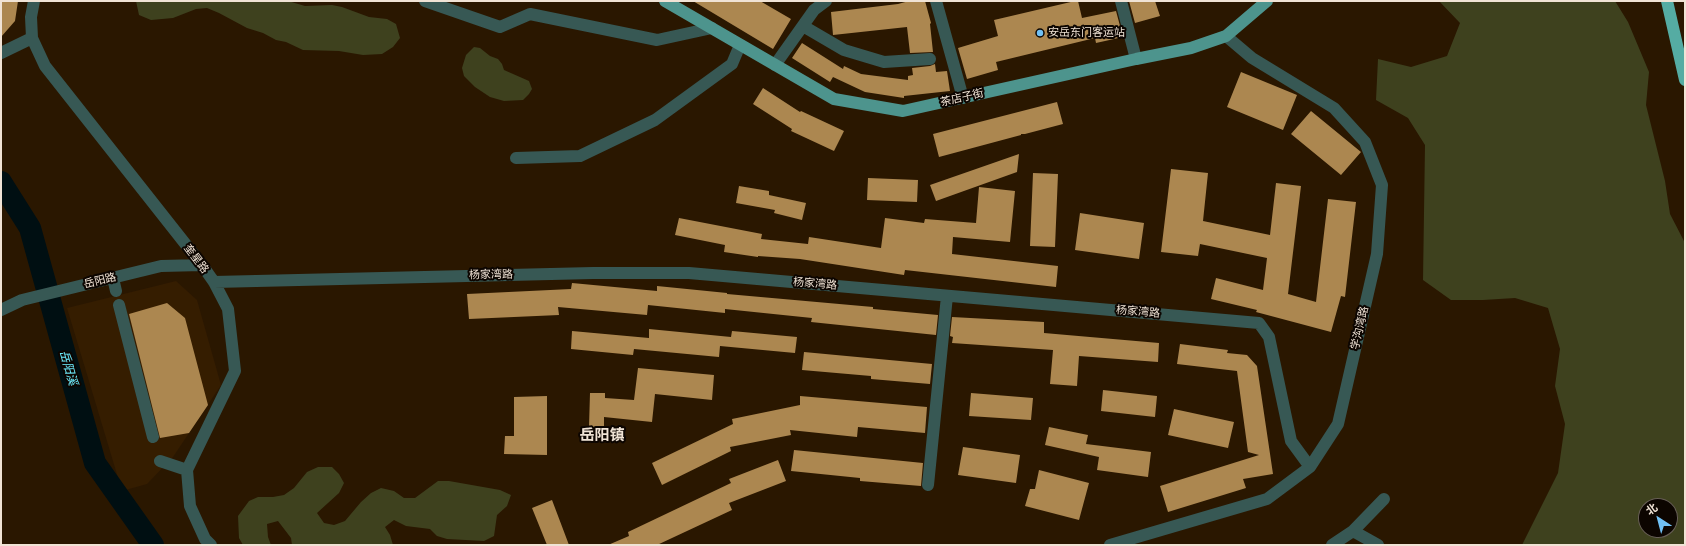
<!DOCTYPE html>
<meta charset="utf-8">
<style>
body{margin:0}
#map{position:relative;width:1686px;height:546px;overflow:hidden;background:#2a1700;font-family:Manrope,"Noto Sans SC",sans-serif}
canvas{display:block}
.frame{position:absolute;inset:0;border:2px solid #f0e3d5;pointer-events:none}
.north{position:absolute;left:1638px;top:498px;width:40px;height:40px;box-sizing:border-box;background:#0c0500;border:1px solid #675e55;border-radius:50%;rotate:324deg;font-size:11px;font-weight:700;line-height:16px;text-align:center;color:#f0e3d5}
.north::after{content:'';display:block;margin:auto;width:14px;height:18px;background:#71c1f5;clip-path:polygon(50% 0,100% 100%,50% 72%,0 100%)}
</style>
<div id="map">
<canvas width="1686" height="546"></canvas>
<div class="frame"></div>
<div class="north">北</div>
</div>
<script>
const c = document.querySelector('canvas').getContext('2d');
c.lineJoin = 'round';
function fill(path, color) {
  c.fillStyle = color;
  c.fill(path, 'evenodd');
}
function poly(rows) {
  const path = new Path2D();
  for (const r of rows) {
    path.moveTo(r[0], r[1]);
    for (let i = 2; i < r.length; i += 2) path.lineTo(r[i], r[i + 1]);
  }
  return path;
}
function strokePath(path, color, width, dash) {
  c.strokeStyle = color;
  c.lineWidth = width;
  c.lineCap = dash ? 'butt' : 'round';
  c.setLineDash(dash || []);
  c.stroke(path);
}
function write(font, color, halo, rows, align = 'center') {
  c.font = font + ' Manrope,"Noto Sans SC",sans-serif';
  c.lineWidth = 4;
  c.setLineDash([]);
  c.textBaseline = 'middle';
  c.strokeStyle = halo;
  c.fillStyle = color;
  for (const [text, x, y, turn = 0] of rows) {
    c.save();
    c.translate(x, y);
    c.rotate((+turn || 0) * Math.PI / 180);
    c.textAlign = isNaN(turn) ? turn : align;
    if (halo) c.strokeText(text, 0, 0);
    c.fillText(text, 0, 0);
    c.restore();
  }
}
fill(poly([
 [176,281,197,300,221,385,173,457,147,484,122,491,67,308]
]), '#351d00');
fill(poly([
 [136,1,288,1,305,6,332,5,342,7,369,17,387,19,396,24,400,38,393,47,382,54,363,55,339,51,303,50,286,42,276,40,263,33,247,28,219,13,207,8,196,9,173,18,151,20,139,15],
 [1439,1,1615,1,1628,22,1649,72,1646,105,1665,181,1670,214,1685,243,1685,545,1522,545,1558,473,1565,424,1555,386,1560,349,1548,308,1515,298,1483,300,1451,300,1423,280,1425,145,1408,118,1376,100,1378,59,1411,67,1447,56,1460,23],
 [1646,506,1670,506,1670,530,1646,530],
 [474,47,480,48,490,56,498,59,502,64,504,70,529,81,532,89,529,94,523,100,504,101,490,97,475,87,464,76,462,68,466,55],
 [318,467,332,467,339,474,344,483,339,493,317,513,324,523,334,525,345,521,361,502,371,493,381,488,394,491,404,498,415,498,438,481,449,481,500,490,511,495,507,506,497,515,494,536,484,541,447,539,437,536,430,529,406,526,394,520,385,527,390,535,393,545,292,545,291,538,278,521,267,524,268,537,271,545,243,545,239,538,238,516,249,501,258,497,273,497,284,495,294,488,307,472]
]), '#3e411e');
strokePath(poly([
 [1,182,30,228,95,463,153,545]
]), '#000f12', 22);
fill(poly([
 [1,1,18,1,15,21,1,37],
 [693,1,760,1,791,19,773,49],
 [909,1,925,1,931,23,930,24,933,52,910,53,907,27,833,35,831,12,898,4],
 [1075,1,1078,1,1082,18,1116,11,1123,37,1096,43,1095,38,996,62,998,70,967,79,958,48,998,36,994,20],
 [1129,1,1155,1,1160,16,1135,23],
 [802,43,843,69,844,66,861,74,908,80,908,76,913,75,912,68,930,66,935,64,936,72,947,71,950,91,904,96,904,98,865,92,833,77,830,82,792,58],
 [1241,72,1297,95,1283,130,1227,107],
 [763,88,800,112,801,111,844,131,834,151,791,131,792,129,753,104],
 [1057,102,1063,124,1025,134,1021,134,1021,135,939,157,933,134],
 [1311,111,1361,152,1341,175,1291,134],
 [1019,154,1017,172,936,201,930,185],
 [1171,169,1208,173,1203,221,1270,235,1276,183,1301,186,1288,294,1316,302,1328,199,1356,202,1345,297,1341,296,1331,332,1256,312,1257,310,1211,299,1216,278,1263,290,1267,258,1200,244,1198,256,1161,252],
 [1033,173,1058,174,1055,247,1030,246],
 [868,178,918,180,917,202,867,200],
 [739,186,769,191,769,195,806,203,802,220,774,213,775,210,736,203],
 [979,187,1015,191,1010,242,953,237,952,254,1058,266,1056,287,905,270,904,275,800,259,758,256,758,257,724,252,725,245,675,235,679,218,762,234,761,239,808,244,809,237,881,248,885,218,924,223,925,219,976,223],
 [1080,213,1144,223,1139,259,1075,250],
 [572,283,657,291,657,286,727,293,727,294,873,307,873,309,938,315,936,335,811,322,812,318,725,309,725,313,648,305,647,315,558,307,559,315,469,319,467,294,571,289],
 [167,303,185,318,208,405,189,433,160,438,129,314],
 [952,317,1044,322,1044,333,1159,343,1158,362,1079,356,1077,386,1050,384,1053,350,952,343,953,337,950,336],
 [649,329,731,337,732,331,797,337,795,353,720,346,719,357,634,349,633,355,571,349,572,331,649,338],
 [1180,344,1228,350,1227,353,1247,355,1257,366,1273,474,1243,479,1246,488,1168,512,1160,486,1259,455,1248,452,1237,371,1177,364],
 [804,352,932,364,930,384,871,379,871,376,802,370],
 [638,368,714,375,712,400,655,394,652,422,604,417,604,428,589,427,590,393,605,393,605,398,634,400],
 [1103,390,1157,396,1155,417,1101,411],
 [971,393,1033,398,1031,420,969,416],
 [547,396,547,455,504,454,505,436,514,436,514,397],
 [800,396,927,407,925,433,858,427,857,437,790,430,791,435,730,447,731,451,662,485,652,463,733,424,732,419,800,405],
 [1174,409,1234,422,1228,448,1168,435],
 [1049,427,1088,435,1086,444,1151,452,1148,477,1097,470,1099,457,1045,445],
 [963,447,1020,455,1016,483,958,475],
 [794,450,923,463,921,486,860,481,860,478,791,471],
 [778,460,786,481,729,503,732,510,657,545,608,545,629,536,628,532,731,483,729,479],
 [1039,470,1089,483,1079,520,1025,506,1030,489,1035,489],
 [552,500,569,545,547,545,532,508]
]), '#ac8750');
strokePath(poly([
 [34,1,31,17,32,38,45,66,202,265,214,282,228,309,235,371,187,470,190,506,205,539,211,545],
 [425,1,500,27,530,14,657,40,712,28],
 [936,1,963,98],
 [1121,1,1136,59],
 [803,26,844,50,884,62,930,59],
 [1,53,32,38],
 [775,65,814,10,826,1],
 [516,158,580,156,655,120,732,64,740,45],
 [113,278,116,291],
 [214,282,593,273,689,273,1259,323,1269,337,1291,441,1310,467],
 [119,305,153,437],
 [1,310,22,300,161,266,202,265],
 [160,461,187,470],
 [928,485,947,296],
 [1353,531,1378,545],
 [1110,545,1267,499,1310,467,1338,424,1377,254,1382,185,1365,142,1334,108,1252,58,1226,36],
 [1332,545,1353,531,1384,499]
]), '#375854', 12);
strokePath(poly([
 [665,1,834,99,903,111,1136,59,1191,48,1226,36,1267,1]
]), '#4d948d', 12);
strokePath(poly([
 [1667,1,1685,80]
]), '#55aca3', 12);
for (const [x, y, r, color] of [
 [1040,33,4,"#71c1f5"]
]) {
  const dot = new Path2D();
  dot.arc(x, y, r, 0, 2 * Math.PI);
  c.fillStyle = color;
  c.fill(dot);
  strokePath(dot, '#0c0500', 1.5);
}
write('11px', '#f0e3d5', '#0c0500', [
 ["安岳东门客运站",1048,33]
], 'left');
write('11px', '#f0e3d5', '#0c0500', [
 ["茶店子街",962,98,-13],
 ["奎星路",196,259,53],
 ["杨家湾路",491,275,-1],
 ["岳阳路",100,281,-14],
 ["杨家湾路",815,284,5],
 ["杨家湾路",1138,312,5],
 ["学沟湾路",1360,328,-77]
]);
write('italic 12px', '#6fefff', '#0c0500', [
 ["岳阳溪",68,368,74]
]);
write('bold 15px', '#f0e3d5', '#0c0500', [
 ["岳阳镇",602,436]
]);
</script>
